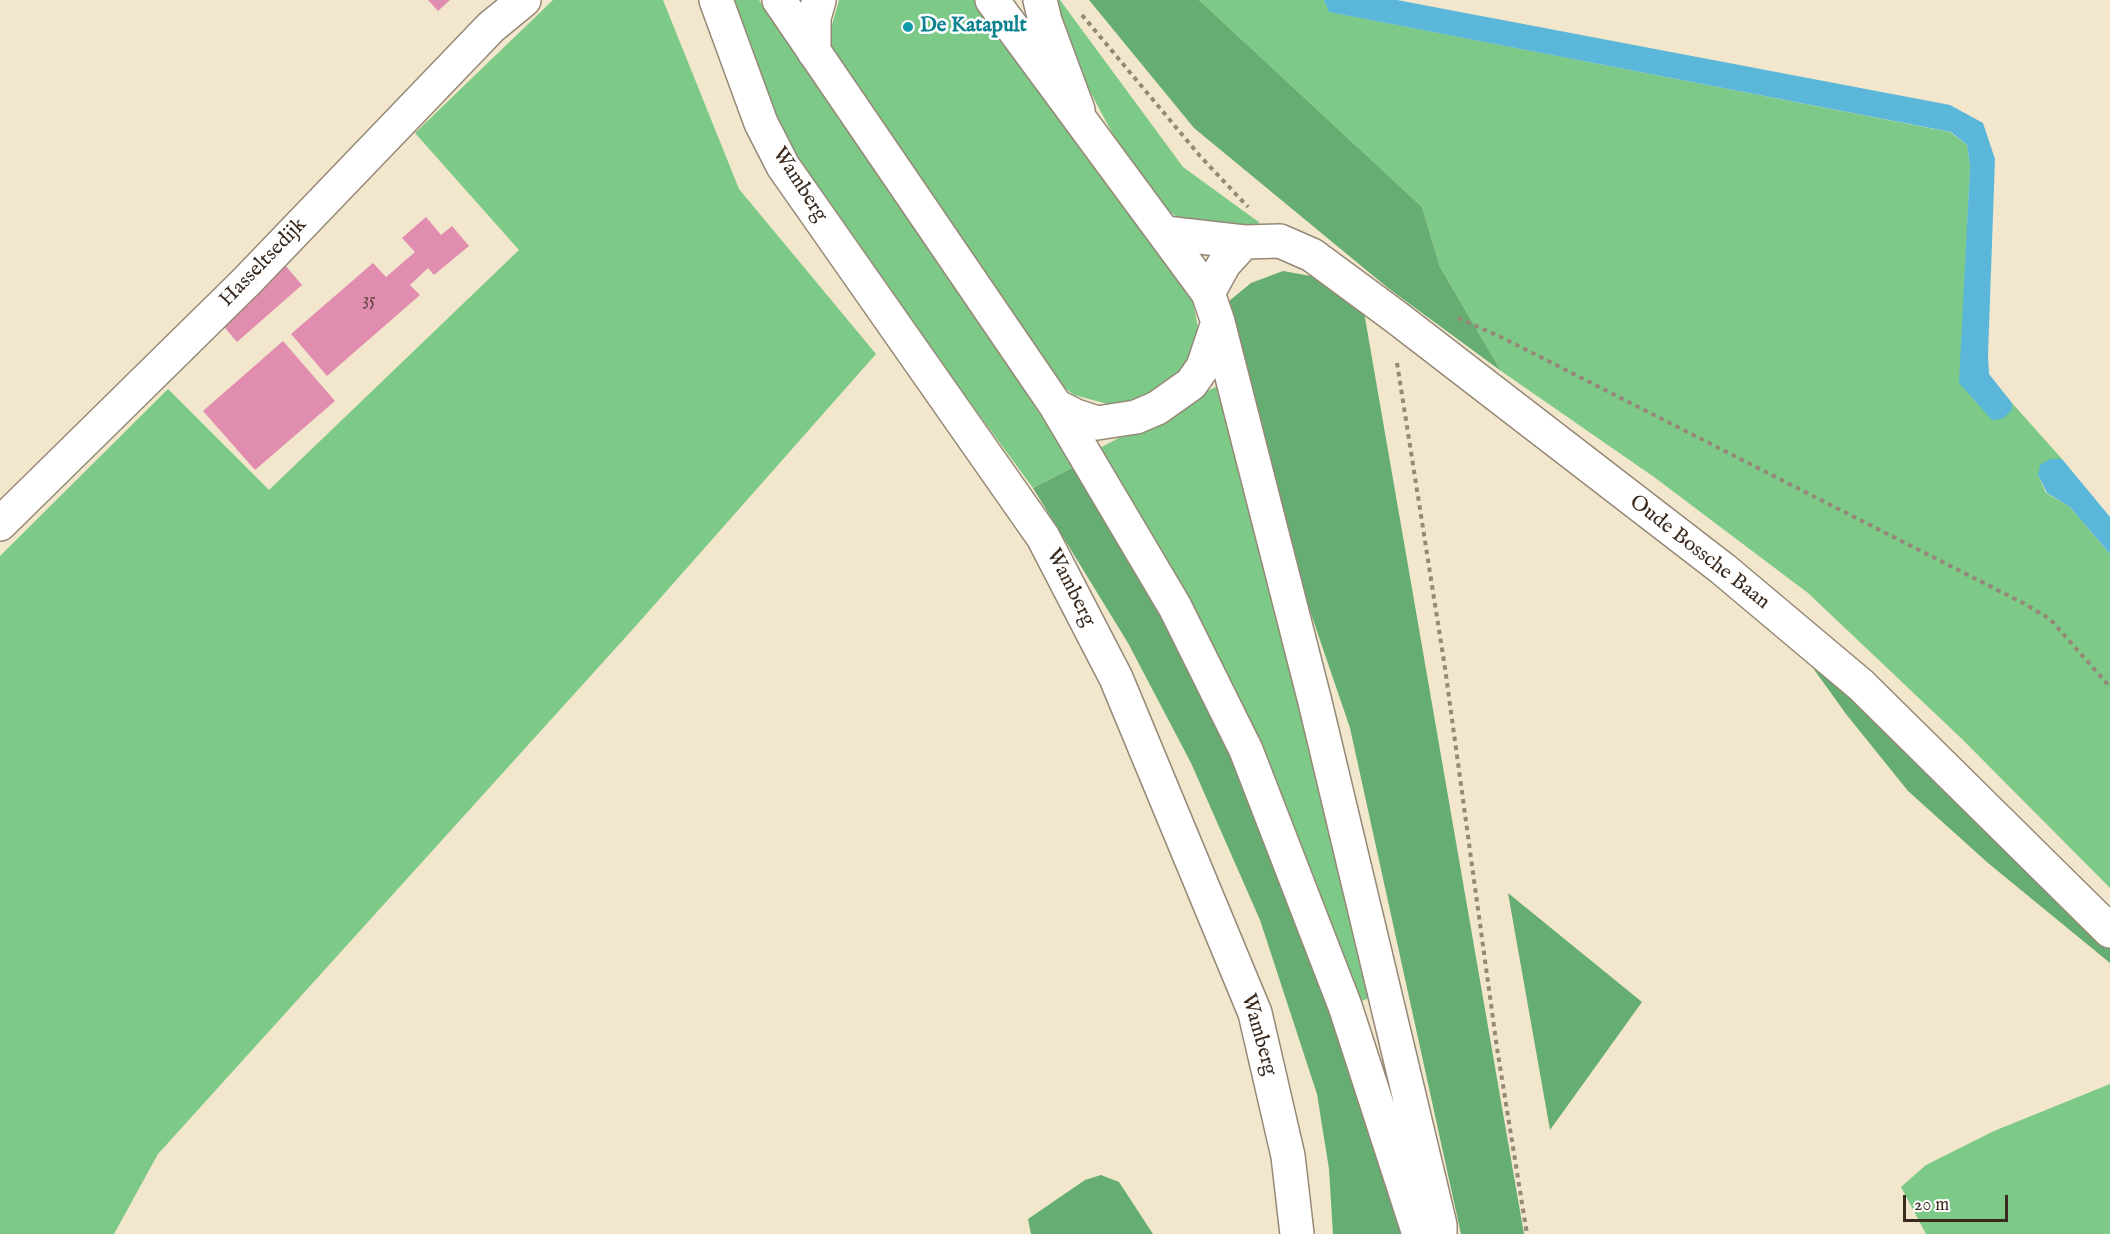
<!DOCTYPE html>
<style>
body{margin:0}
#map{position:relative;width:2110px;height:1234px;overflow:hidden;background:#f2e6cd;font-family:"IM FELL English",serif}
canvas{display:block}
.scale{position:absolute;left:1903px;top:1195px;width:105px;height:27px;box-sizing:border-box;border:3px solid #3b2a1e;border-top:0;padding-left:8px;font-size:18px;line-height:21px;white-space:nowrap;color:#3b2a1e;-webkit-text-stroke:4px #fff;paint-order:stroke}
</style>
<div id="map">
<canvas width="2110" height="1234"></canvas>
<div class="scale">20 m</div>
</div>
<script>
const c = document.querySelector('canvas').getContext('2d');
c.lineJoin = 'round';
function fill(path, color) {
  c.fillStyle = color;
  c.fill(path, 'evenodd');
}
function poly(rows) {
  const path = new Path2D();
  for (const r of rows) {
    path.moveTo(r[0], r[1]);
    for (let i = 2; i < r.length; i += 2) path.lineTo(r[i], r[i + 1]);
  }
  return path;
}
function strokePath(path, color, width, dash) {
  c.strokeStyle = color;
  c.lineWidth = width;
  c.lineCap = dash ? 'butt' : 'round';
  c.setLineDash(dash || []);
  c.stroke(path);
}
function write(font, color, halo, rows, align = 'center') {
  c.font = font + ' "IM FELL English",serif';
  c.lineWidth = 5;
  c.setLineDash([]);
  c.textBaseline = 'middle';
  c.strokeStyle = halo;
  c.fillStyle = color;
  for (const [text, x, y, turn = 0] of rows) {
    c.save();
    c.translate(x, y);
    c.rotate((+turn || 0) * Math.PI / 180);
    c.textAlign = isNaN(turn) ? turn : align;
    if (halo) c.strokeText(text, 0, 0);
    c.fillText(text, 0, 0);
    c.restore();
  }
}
fill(poly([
 [553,0,663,0,739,189,876,354,633,629,158,1154,114,1234,0,1234,0,556,168,389,269,490,519,250,415,133],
 [728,0,759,0,971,308,1074,467,1033,488,802,174],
 [839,0,982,0,1000,23,1080,149,1191,290,1198,328,1184,370,1164,390,1115,406,1074,395,1040,369,836,66,829,35],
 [1052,0,1060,0,1183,167,1260,223,1236,231,1194,228,1159,205,1117,142,1061,37],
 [1199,0,1324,0,1330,12,1950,132,1967,145,1970,166,1960,383,2012,410,2012,403,2062,459,2050,459,2038,475,2046,493,2070,507,2110,554,2110,888,1961,738,1808,593,1654,477,1501,371,1440,267,1422,207],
 [1225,382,1375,996,1356,1003,1094,451],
 [2110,1084,2110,1234,1926,1234,1901,1187,1926,1165,1994,1131]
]), '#7dc988');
fill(poly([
 [1089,0,1199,0,1422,207,1440,267,1501,371,1388,288,1194,128],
 [1283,271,1339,281,1364,312,1524,1234,1461,1234,1350,728,1292,558,1223,306,1251,283],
 [1074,467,1166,612,1237,753,1317,958,1403,1234,1333,1234,1329,1169,1317,1094,1260,920,1191,763,1128,643,1033,488],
 [1805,657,1990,825,2110,943,2110,963,1988,863,1908,791,1846,714],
 [1508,893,1642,1002,1550,1130],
 [1101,1175,1119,1182,1153,1234,1031,1234,1028,1219,1085,1180]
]), '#66ad74');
fill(poly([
 [1324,0,1397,0,1950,105,1983,123,1995,159,1988,355,1989,374,2012,403,2012,410,2002,419,1992,420,1959,383,1970,166,1967,145,1951,132,1329,12],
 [2050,459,2062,459,2110,517,2110,554,2070,507,2047,493,2038,475,2040,465]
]), '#5ab7d9');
fill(poly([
 [428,0,450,0,438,11],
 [426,217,441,235,452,226,469,246,434,275,428,268,410,285,420,295,327,376,291,334,373,263,386,277,415,252,402,238],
 [285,265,302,285,237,342,220,322],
 [283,341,335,401,255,470,203,411]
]), '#e08daf');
const minor = poly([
 [716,0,761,123,783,166,1043,537,1116,678,1255,1013,1288,1156,1297,1234],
 [1165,233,1244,242,1280,241,1312,255,1396,317,1723,569,1861,685,2110,931],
 [1208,293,1224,264,1244,242],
 [0,524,247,281,491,27,524,0]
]);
const tertiary = poly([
 [1040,0,1045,21,1078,110]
]);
const secondary = poly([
 [779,0,1056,406,1175,607,1246,750,1345,1006,1419,1234],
 [992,0,1208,293,1218,322,1315,702,1440,1225,1440,1234],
 [814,52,814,18,819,0],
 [1056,406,1076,416,1097,423,1136,417,1157,408,1191,384,1203,367,1218,322]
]);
strokePath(minor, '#968876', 36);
strokePath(tertiary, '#968876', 36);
strokePath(secondary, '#968876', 36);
strokePath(poly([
 [1082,15,1200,156,1248,207],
 [1458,318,1503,338,2023,603,2050,619,2110,687],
 [1397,363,1445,668,1497,1048,1527,1234]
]), '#968876', 4, [4.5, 4.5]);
strokePath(minor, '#fff', 33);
strokePath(tertiary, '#fff', 33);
strokePath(secondary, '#fff', 33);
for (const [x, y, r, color] of [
 [908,27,6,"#0f9aa8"]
]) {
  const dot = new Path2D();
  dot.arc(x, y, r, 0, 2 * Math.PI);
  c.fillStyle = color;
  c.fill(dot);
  strokePath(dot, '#fff', 2);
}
write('18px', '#644342', null, [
 ["35",369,301]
]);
write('bold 21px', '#0d838f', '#fff', [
 ["De Katapult",920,27]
], 'left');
write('21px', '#3b2a1e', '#fff', [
 ["Wamberg",799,185,57],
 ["Hasseltsedijk",264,263,-46],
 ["Oude Bossche Baan",1699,553,38],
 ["Wamberg",1070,588,63],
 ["Wamberg",1258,1035,74]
]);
</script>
